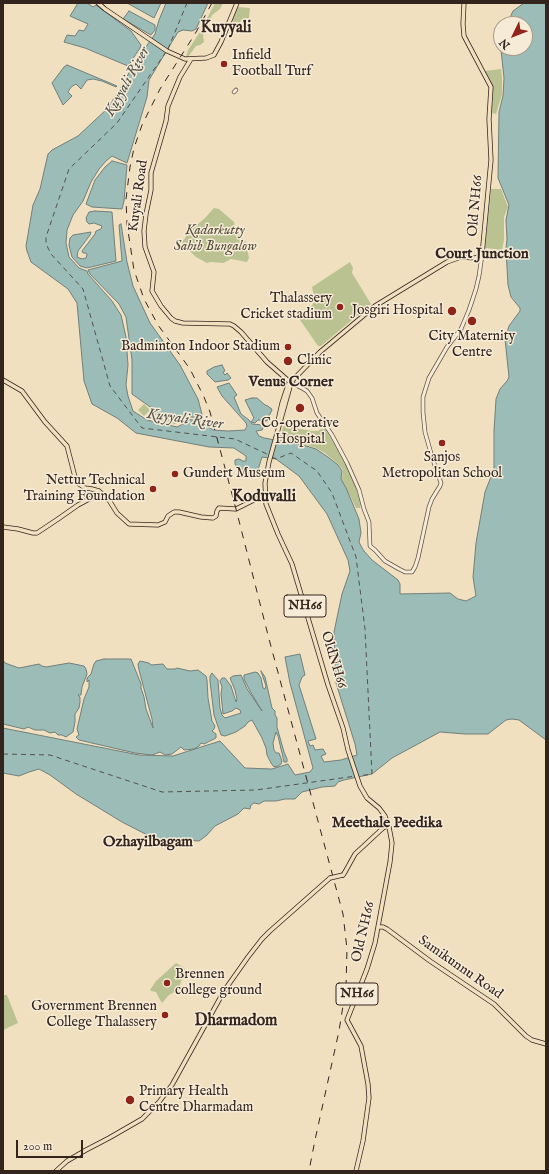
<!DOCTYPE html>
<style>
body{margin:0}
#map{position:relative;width:549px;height:1174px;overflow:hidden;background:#f0e0c0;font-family:"IM FELL English",serif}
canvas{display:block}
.frame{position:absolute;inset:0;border:4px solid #34241e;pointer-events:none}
.north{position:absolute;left:493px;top:16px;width:40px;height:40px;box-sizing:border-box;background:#f5ebd6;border:1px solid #a89b8c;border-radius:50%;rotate:227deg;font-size:11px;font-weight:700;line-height:16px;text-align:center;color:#34241e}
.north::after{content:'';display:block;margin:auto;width:14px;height:18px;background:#8f2418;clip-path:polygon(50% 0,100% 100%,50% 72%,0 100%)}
.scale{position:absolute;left:16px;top:1140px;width:67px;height:18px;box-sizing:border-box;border:2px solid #34241e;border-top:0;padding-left:5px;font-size:12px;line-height:14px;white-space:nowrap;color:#34241e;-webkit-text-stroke:3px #f5ebd6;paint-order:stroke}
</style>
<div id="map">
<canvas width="549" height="1174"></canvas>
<div class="frame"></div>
<div class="north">N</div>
<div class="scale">200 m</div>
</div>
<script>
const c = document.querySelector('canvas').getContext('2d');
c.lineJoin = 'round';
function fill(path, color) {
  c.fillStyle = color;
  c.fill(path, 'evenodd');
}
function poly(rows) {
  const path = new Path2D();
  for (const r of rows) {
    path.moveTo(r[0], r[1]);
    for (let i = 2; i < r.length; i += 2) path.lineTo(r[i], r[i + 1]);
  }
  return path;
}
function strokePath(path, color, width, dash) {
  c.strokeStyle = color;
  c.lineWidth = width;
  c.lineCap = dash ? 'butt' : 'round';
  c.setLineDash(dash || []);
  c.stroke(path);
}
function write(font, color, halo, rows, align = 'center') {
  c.font = font + ' "IM FELL English",serif';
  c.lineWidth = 3;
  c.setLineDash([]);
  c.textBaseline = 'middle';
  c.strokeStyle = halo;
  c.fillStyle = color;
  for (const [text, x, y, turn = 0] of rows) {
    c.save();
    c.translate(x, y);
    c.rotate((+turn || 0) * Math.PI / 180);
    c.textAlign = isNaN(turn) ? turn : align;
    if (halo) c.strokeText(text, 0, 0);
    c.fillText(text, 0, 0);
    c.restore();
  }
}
fill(poly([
 [215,3,223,3,220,9,212,15,208,25,204,30,203,35,204,42,200,45,196,46,188,57,186,57,188,50,200,32],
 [238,7,250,8,249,18,241,20,240,23,231,21],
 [501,69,502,77,502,95,496,114,492,113,493,88,490,80,485,71],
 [491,189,501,189,508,207,504,217,504,240,502,250,485,248],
 [214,208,219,209,234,222,236,231,246,242,249,258,247,262,231,259,223,263,211,262,207,263,196,257,182,244,182,242,191,230,205,218],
 [350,262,353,268,352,273,371,304,321,346,318,346,298,317,310,309,314,302,314,296,312,287],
 [144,404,150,410,152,408,186,417,187,420,175,424,160,421,150,410,144,416,138,410],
 [285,425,289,427,312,431,318,431,321,429,325,429,344,458,352,477,361,504,360,508,356,508,342,480,343,470,339,465,325,453,316,448,307,445,279,439,283,427],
 [176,963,183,967,188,973,188,978,185,977,182,979,178,990,169,995,162,1003,159,998,156,992,151,991,150,990,156,981],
 [3,995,7,995,18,1023,3,1030]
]), '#bac292');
const water = poly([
 [78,3,87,3,93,7,96,5,131,31,141,45,140,48,128,66,85,48,64,42,67,35,75,36,79,30,84,31,88,24,70,16,78,3],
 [127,3,161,3,154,18,127,3],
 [166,3,208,3,196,29,192,31,183,30,178,32,149,80,147,97,127,163,112,156,106,161,99,169,91,182,83,201,73,215,67,230,66,243,69,257,79,268,87,271,88,274,112,301,121,315,126,337,128,365,126,385,128,396,133,411,147,420,177,427,187,422,186,419,204,422,207,426,213,430,228,431,245,430,247,426,246,423,222,396,217,387,229,383,237,395,234,397,241,414,249,420,252,424,262,425,263,428,262,430,256,431,259,436,264,438,303,445,316,449,328,457,338,465,342,471,341,479,346,488,359,519,361,533,359,542,361,546,364,551,372,560,398,580,400,584,400,594,450,593,458,599,466,601,476,596,473,577,476,543,485,492,494,469,494,431,496,399,500,389,507,381,509,377,505,339,509,326,520,311,520,308,511,297,508,285,506,249,507,239,506,220,509,205,498,178,499,112,503,96,504,78,501,50,501,48,525,48,525,24,507,24,513,11,524,3,546,3,546,740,519,720,512,719,506,720,488,734,465,734,440,732,392,758,372,774,344,780,338,782,335,786,322,787,302,792,295,799,285,799,276,801,264,801,259,804,254,803,251,805,250,809,244,808,238,814,215,826,207,835,199,841,184,840,171,843,161,842,122,822,76,794,50,775,39,769,29,772,19,776,3,773,3,728,139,755,173,756,220,741,245,768,272,769,288,764,295,775,310,772,313,768,290,683,285,657,300,654,305,675,302,677,299,685,316,739,308,741,310,746,313,745,315,750,323,749,326,754,321,756,324,762,341,760,357,755,355,744,336,683,334,632,342,594,350,571,348,560,327,514,299,476,276,459,262,457,257,473,241,475,235,464,235,460,239,459,243,461,246,461,246,456,234,448,209,447,136,433,117,418,92,404,84,381,77,303,68,289,31,262,27,251,26,246,33,205,40,189,48,154,52,150,78,136,108,108,121,87,134,64,155,34,159,20,166,3],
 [129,11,155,25,155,30,151,35,123,19,129,11],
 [67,65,117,86,116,87,102,81,93,79,87,80,81,89,76,84,71,87,68,92,72,96,63,105,52,83,64,67,67,65],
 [112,161,127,165,124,201,122,209,92,207,86,204,95,180,105,167,112,161],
 [95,211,112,212,116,261,87,268,80,266,72,257,69,245,70,238,73,235,91,232,90,235,78,251,77,257,82,259,86,258,87,255,86,253,83,253,82,251,95,234,96,231,101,229,102,226,94,223,89,224,87,222,86,218,89,212,95,211],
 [121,224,127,262,133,286,150,323,180,365,198,399,203,418,160,414,132,394,132,360,126,317,119,304,90,274,88,270,122,261,119,225,121,224],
 [222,365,225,371,223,372,224,374,225,375,227,373,231,378,228,380,215,382,207,374,207,371,214,367,222,365],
 [252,398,257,398,265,405,268,406,270,408,271,408,272,410,268,418,267,421,258,420,255,423,251,422,254,418,245,400,252,398],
 [104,659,131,659,141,684,141,688,144,697,146,709,153,728,152,719,139,670,138,664,140,661,149,663,151,665,163,664,167,669,175,669,177,668,190,671,198,670,206,676,207,680,208,698,212,721,215,726,214,729,212,731,216,734,216,738,204,744,201,743,199,746,194,749,184,750,181,747,172,754,165,755,160,752,152,755,135,753,79,740,76,737,79,735,77,729,84,699,89,687,89,680,87,682,87,678,91,674,94,664,96,661,104,659],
 [3,660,5,663,19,668,39,664,42,666,46,667,69,663,84,666,86,669,87,674,82,687,81,695,78,695,80,697,80,702,79,708,75,714,75,722,73,732,66,737,62,735,58,735,55,732,50,733,44,730,35,730,28,727,24,729,3,724,3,660],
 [261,671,265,677,272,708,275,711,275,715,277,718,277,727,284,752,287,759,287,762,284,762,278,736,276,732,273,743,274,750,276,753,279,753,282,761,281,764,278,766,274,767,271,763,267,755,266,748,262,738,252,720,248,722,245,726,236,732,225,736,221,735,214,715,210,681,210,676,212,673,218,680,220,708,222,715,225,718,241,713,240,710,236,708,232,711,223,714,221,694,222,687,220,681,222,678,225,678,231,686,236,702,237,699,235,690,230,678,233,676,241,675,247,689,262,711,250,691,244,679,244,675,255,672,258,673,261,678,263,688,265,689,266,686,261,671]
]);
fill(water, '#9bbcb7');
strokePath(water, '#727f7a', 1);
strokePath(poly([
 [168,49,187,3],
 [166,52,117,123,69,169,46,237,46,243,48,248,51,254,83,289,110,386,142,428,235,439,269,455],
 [272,457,276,459,291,453,317,471,332,493,356,557,365,629,372,774,359,776],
 [3,754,50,755,162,792,256,790,356,776]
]), '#53524c', 1, [5, 4]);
const minor = poly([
 [234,92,236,90],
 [291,383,302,388,307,391,312,398,317,413,332,435,347,463,359,490,364,509,369,522,370,546,375,550,385,561,399,569,405,572,412,572,415,567,418,558,429,507,432,499,440,486,441,483,432,457,425,432,423,412,423,397,429,378,447,347,461,329,469,310,476,289,479,276,482,255]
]);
const major = poly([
 [98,3,105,9,167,51,185,59,206,58,214,55,221,42,237,3],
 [191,59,180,77,168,106,166,121,151,173,151,190,146,214,144,231,145,247,154,272,152,291,161,306,171,318,175,321,183,323,230,324,234,326,241,332,267,362,291,383],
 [3,380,22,391,45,422,67,446,75,477,79,484,85,488,92,489,99,491,103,495],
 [291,383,269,462,265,483,266,504,278,534,292,564,328,685,343,728,348,750,360,786,367,798,379,808,385,816,389,827,392,843,390,862,375,943,367,969,347,1020,361,1046,368,1084,369,1098,363,1141,356,1171],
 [279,424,278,421,282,403,288,385,320,352,375,306,447,262,461,257,475,258,482,255,491,160,489,119,491,87,464,36,463,24,464,3],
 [3,527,18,529,33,533,37,533,58,519,78,505,93,497,103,495,107,497,117,513,129,524,158,525,165,522,168,516,174,512,179,512,201,517,213,518,216,516,217,511,219,508,236,509,258,498,266,496],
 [343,875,345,872,355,854,383,828,388,825],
 [378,927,383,927,387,929,430,961,494,1004,526,1036,532,1040,546,1044],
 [56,1171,67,1161,86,1150,109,1138,142,1119,159,1102,172,1085,224,991,248,957,262,939,270,931,330,878]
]);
strokePath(minor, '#635346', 4.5);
strokePath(major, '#34241e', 5);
strokePath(minor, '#f5ebd6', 3);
strokePath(major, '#f0e0c0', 3.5);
strokePath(poly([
 [212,3,195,34,160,89,142,125,134,148,130,167,126,199,127,224,134,270,144,299,158,325,190,369,204,397,210,412,236,509,269,639,343,914,347,949,346,987,339,1031,315,1140,309,1171]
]), '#34241e', 1, [7, 7]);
const majorBridge = poly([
 [330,878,343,875]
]);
strokePath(majorBridge, '#34241e', 5, []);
strokePath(majorBridge, '#f0e0c0', 3.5);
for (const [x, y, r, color] of [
 [224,64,4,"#8f2418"],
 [340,307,4,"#8f2418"],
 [452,311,5,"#8f2418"],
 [472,321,5,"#8f2418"],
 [288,347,4,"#8f2418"],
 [288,361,5,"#8f2418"],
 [300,408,5,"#8f2418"],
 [442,443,4,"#8f2418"],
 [175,474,4,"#8f2418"],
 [153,489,4,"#8f2418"],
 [167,983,4,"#8f2418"],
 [165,1015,4,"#8f2418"],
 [130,1100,5,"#8f2418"]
]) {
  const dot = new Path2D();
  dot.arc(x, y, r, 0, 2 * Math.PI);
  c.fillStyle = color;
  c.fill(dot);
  strokePath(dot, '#f5ebd6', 1.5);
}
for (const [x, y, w] of [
 [305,606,42],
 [357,994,42]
]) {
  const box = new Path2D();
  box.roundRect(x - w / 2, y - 11, w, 22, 3);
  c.fillStyle = '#f5ebd6';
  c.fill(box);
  strokePath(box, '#34241e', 1);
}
write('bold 13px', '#34241e', null, [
 ["NH66",305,606],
 ["NH66",357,994]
]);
write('14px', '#34241e', '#f5ebd6', [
 ["Infield",232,56],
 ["Football Turf",232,72],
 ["Thalassery",332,299,"right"],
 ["Cricket stadium",332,315,"right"],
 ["Josgiri Hospital",443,311,"right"],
 ["City Maternity",472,337,"center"],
 ["Centre",472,353,"center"],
 ["Badminton Indoor Stadium",280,347,"right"],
 ["Clinic",297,361],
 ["Co-operative",300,424,"center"],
 ["Hospital",300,440,"center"],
 ["Sanjos",442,458,"center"],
 ["Metropolitan School",442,474,"center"],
 ["Gundert Museum",183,474],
 ["Nettur Technical",145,481,"right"],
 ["Training Foundation",145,497,"right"],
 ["Brennen",175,975],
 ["college ground",175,991],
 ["Government Brennen",157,1007,"right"],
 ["College Thalassery",157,1023,"right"],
 ["Primary Health",139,1092],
 ["Centre Dharmadam",139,1108]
], 'left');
write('14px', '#34241e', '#f5ebd6', [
 ["Kuyali Road",139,196,-82],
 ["Old NH66",476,206,-85],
 ["OldNH66",333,660,73],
 ["Old NH66",364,932,-77],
 ["Samikunnu Road",460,968,35]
]);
write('italic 14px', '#564c3b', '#f5ebd6', [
 ["Kadarkutty",215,231],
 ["Sahib Bungalow",215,247]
]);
write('italic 15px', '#53524c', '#f5ebd6', [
 ["Kuyyali River",128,82,-61],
 ["Kuyyali River",185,420,8]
]);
write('bold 15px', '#34241e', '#f5ebd6', [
 ["Court Junction",482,255],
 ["Venus Corner",291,383],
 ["Meethale Peedika",387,824],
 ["Ozhayilbagam",148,843]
]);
write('bold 16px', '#34241e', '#f5ebd6', [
 ["Kuyyali",226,29],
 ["Koduvalli",264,498],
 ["Dharmadom",236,1022]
]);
</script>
